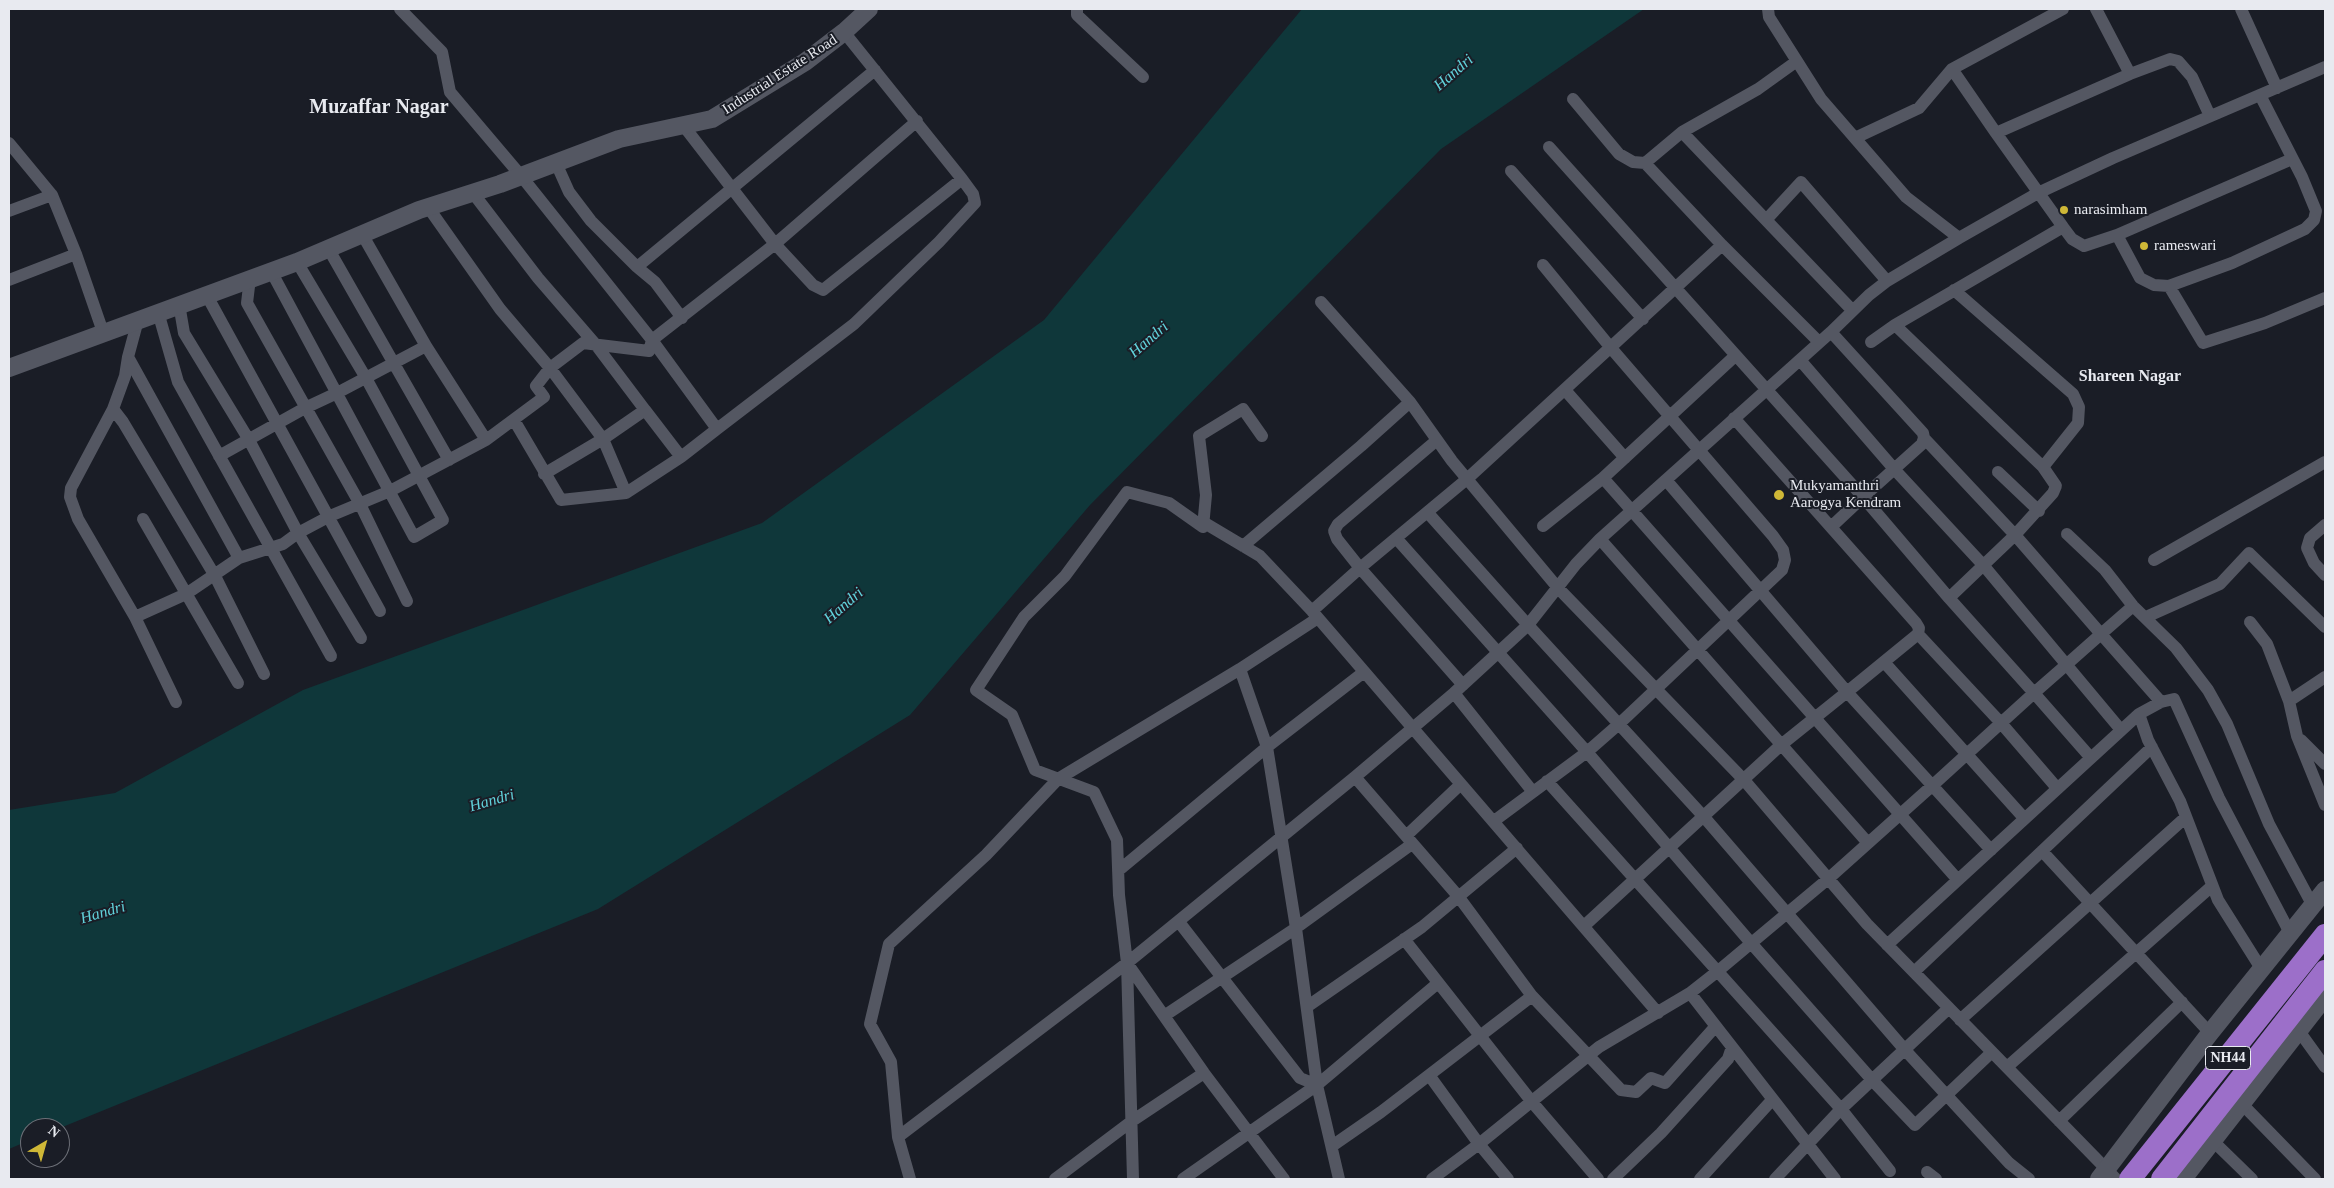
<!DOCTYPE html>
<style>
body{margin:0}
#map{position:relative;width:2334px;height:1188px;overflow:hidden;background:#1a1d26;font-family:Georgia,serif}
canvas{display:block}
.frame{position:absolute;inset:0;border:10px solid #e8eaf0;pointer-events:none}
.north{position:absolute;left:20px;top:1118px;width:50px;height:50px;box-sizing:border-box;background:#1a1d26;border:1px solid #6c6f77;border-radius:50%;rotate:38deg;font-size:14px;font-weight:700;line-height:20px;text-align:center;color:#e8eaf0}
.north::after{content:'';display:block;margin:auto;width:18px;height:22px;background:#cfb837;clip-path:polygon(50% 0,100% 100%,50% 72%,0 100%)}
</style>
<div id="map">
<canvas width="2334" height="1188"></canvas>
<div class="frame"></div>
<div class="north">N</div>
</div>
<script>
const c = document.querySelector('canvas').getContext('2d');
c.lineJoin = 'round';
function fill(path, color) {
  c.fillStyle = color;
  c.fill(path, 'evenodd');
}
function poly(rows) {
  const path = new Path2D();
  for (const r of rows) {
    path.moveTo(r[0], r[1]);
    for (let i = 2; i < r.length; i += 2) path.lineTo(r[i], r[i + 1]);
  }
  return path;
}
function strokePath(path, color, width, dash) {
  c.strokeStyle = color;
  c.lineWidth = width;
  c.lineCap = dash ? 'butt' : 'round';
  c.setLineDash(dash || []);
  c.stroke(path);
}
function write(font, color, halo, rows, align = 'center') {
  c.font = font + ' Georgia,serif';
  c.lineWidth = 4;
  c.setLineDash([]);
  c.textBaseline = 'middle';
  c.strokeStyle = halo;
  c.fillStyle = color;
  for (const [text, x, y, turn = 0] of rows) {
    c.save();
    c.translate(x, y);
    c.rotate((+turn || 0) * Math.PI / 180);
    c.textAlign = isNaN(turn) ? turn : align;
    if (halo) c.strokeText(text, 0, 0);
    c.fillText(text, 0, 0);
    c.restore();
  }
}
fill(poly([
 [1302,9,1644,9,1441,149,1090,505,910,715,598,909,60,1128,30,1128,30,1140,9,1149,9,810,115,793,303,690,762,523,1044,320]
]), '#0f373a');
strokePath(poly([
 [400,9,442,52,450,92,522,177,652,340,717,429,854,324,939,242,975,203,973,194,962,179],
 [1077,9,1077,15,1143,77],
 [1768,9,1769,17,1821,99,1906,197,1959,238,2038,193,2113,158,2325,67],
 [2241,9,2277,88],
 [1952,69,1996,133,2130,74,2096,9],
 [2130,74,2170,59,2178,61,2192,77,2210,116],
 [1573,99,1619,154,1633,162,1645,163],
 [683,125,775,244,917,121],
 [1682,132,1645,163,1722,245,1819,342],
 [1996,133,2063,227],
 [1855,138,1919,108,1952,69,2063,9],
 [9,143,52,195,76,254],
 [1549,147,1863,497,1831,527],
 [556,163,569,192,591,221,637,267,875,70],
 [1511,171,1643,319],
 [428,207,500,309,550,368,603,439,645,410,596,345,538,278,473,193],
 [9,211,52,195],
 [1766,220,1682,132,1758,89,1797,61],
 [362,234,426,346,486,440],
 [2117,235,2292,159],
 [328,248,449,460],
 [637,267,655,282,682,318],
 [271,271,414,537,443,520,366,378,297,262],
 [250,278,247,303,360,504,407,601],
 [9,280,76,254,103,332],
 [2169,286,2203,343,2265,323,2325,298],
 [1954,290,2073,394,2079,407,2078,423,2043,467],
 [206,294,380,611],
 [1321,302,1410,402,1452,461,1558,588,1744,780,1867,924,2116,1179],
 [179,304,184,333,249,440,298,533,361,638],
 [1852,310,1766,220,1801,182,1887,281],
 [158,312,178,382,331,656],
 [138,320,128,357,125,376,113,409,71,488,70,497,78,519,135,617,186,594,239,558,283,544,298,533,330,516,390,491,486,440,544,397,536,386,550,368,583,343,649,351,652,340,775,244,813,285,823,290,962,179,844,32],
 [1895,325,2063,227,2072,239,2084,246,2117,235,2140,278,2154,285,2169,286,2232,263,2305,229,2314,220,2316,211,2302,177,2260,95],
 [1831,332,1923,433,1924,438,1922,444,1863,497,1949,598],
 [1871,342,1895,325,2043,467,2056,486,2053,493,2015,535,1924,438],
 [128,357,239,558],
 [1800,360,1895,470,1984,566,2121,730],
 [1565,390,1625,458],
 [113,409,123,422,215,576,264,674],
 [645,410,681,457,717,429],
 [514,420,561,500,626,493],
 [219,456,305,408,337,393,426,346],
 [1998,472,2039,511],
 [544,474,603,439,626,493,681,457],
 [1603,478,1958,880],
 [1666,480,1847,692,1918,634,1919,628,1916,623,1734,418],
 [1428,513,1528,625,1704,817,1905,1050,2009,1163,2029,1179],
 [143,519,238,683],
 [1203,522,1260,556,1312,611,1658,1013],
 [2325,525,2310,538,2307,548,2314,563,2325,575],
 [1543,526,1603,478,1735,356],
 [2067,534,2105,570,2133,606,2176,648,2208,690,2227,724,2269,824,2313,906],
 [1396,538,1587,752,1751,943,1873,1081,1915,1125,1992,1052],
 [1600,539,1868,843],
 [1243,546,1361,446,1410,402],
 [2154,560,2325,462],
 [2133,606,2101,634,2161,702],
 [1312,611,1360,568,1337,539,1334,531,1338,524,1437,440],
 [135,617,176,702],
 [2146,617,2220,584,2249,553,2325,627],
 [1318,618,1240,669,1267,747,1296,928,1317,1085,1339,1179],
 [2250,622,2267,644,2289,701,2297,736,2325,805],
 [1918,634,2001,723,2057,788],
 [1884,662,2024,818],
 [1463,685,1360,568,1467,479,1722,245],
 [1454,693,1533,792],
 [2289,701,2325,677],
 [2139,714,2148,740,2180,801,2218,900,2262,970],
 [2301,740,2325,764],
 [1355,777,1458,896,1532,996],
 [1547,781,1841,1109,1890,1171],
 [1494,821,1587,752,1619,724,1782,570,1785,560,1783,550,1773,536,1611,348,1543,265],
 [1406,836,1461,784],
 [2042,851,2210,1033],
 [1118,871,1267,747,1364,672],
 [1179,922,1300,1078,1317,1085],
 [1584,926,1781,745,1847,692,1991,850],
 [1404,939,1532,1102,1598,1179],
 [1887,945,2139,714,2161,702,2174,699,2219,798,2290,933],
 [1127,963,1204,1073,1284,1179],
 [1914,972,2152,747],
 [1690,993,1835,1179],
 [1308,1006,1422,927,1517,848],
 [1164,1016,1296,928,1412,844],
 [1960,1020,2186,817],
 [2299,1031,2325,1067],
 [2007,1067,2212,886],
 [1429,1075,1479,1144,1508,1179],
 [2242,1104,2315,1179],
 [2059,1121,2182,1002],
 [898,1137,891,1062,870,1024,889,944,986,855,1058,779,1240,669],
 [2213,1141,2252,1179],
 [1332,1146,1381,1112,1532,996,1621,1090,1636,1092,1651,1078,1665,1083,1715,1027],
 [1927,1172,1936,1179],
 [910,1179,898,1137,1127,963,1355,777,1454,693,1528,625,1576,564,1600,539,1831,332,1869,295,1887,281,1959,238],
 [1055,1179,1132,1121,1204,1073],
 [1133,1179,1127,963,1119,895,1117,840,1094,792,1035,770,1012,715,976,690,1024,617,1065,576,1127,492,1169,503,1203,527,1206,495,1199,436,1243,409,1262,436],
 [1183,1179,1317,1085,1438,983],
 [1432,1179,1479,1144,1599,1047,1690,993,1718,971,1828,879,1933,785,2001,723,2034,693,2066,665,2101,634,2015,535,1949,598,2034,693,2091,758],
 [1613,1179,1661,1133,1728,1059,1732,1047],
 [1700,1179,1772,1100],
 [1775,1179,1841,1109,1949,1008]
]), '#545762', 12);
strokePath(poly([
 [9,368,297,262,419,210,500,184,619,139,712,119,805,62,844,32,869,9],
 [2099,1179,2210,1033,2325,890],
 [2183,1179,2325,997]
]), '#545762', 18);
strokePath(poly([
 [2130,1179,2325,935],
 [2162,1179,2325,971]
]), '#9c6fc9', 22);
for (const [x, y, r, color] of [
 [2064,210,5,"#cfb837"],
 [2144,246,5,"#cfb837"],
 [1779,495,6,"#cfb837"]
]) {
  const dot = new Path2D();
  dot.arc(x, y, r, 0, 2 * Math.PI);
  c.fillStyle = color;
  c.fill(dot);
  strokePath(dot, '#1a1d26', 2);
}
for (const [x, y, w] of [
 [2228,1058,45]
]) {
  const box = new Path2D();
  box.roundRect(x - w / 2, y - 11.5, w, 23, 4);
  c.fillStyle = '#1a1d26';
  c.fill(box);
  strokePath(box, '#e8eaf0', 1);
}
write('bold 14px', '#e8eaf0', null, [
 ["NH44",2228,1058]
]);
write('15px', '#e8eaf0', '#1a1d26', [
 ["Industrial Estate Road",780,75,-33]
]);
write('15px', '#e8eaf0', '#1a1d26', [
 ["narasimham",2074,210],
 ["rameswari",2154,246],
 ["Mukyamanthri",1790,486],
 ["Aarogya Kendram",1790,503]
], 'left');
write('italic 16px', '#61d2db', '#1a1d26', [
 ["Handri",1454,73,-41],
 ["Handri",1149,340,-41],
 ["Handri",844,606,-41],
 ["Handri",492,801,-16],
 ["Handri",103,913,-16]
]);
write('bold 16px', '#e8eaf0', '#1a1d26', [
 ["Shareen Nagar",2130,377]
]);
write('bold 20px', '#e8eaf0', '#1a1d26', [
 ["Muzaffar Nagar",379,108]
]);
</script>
